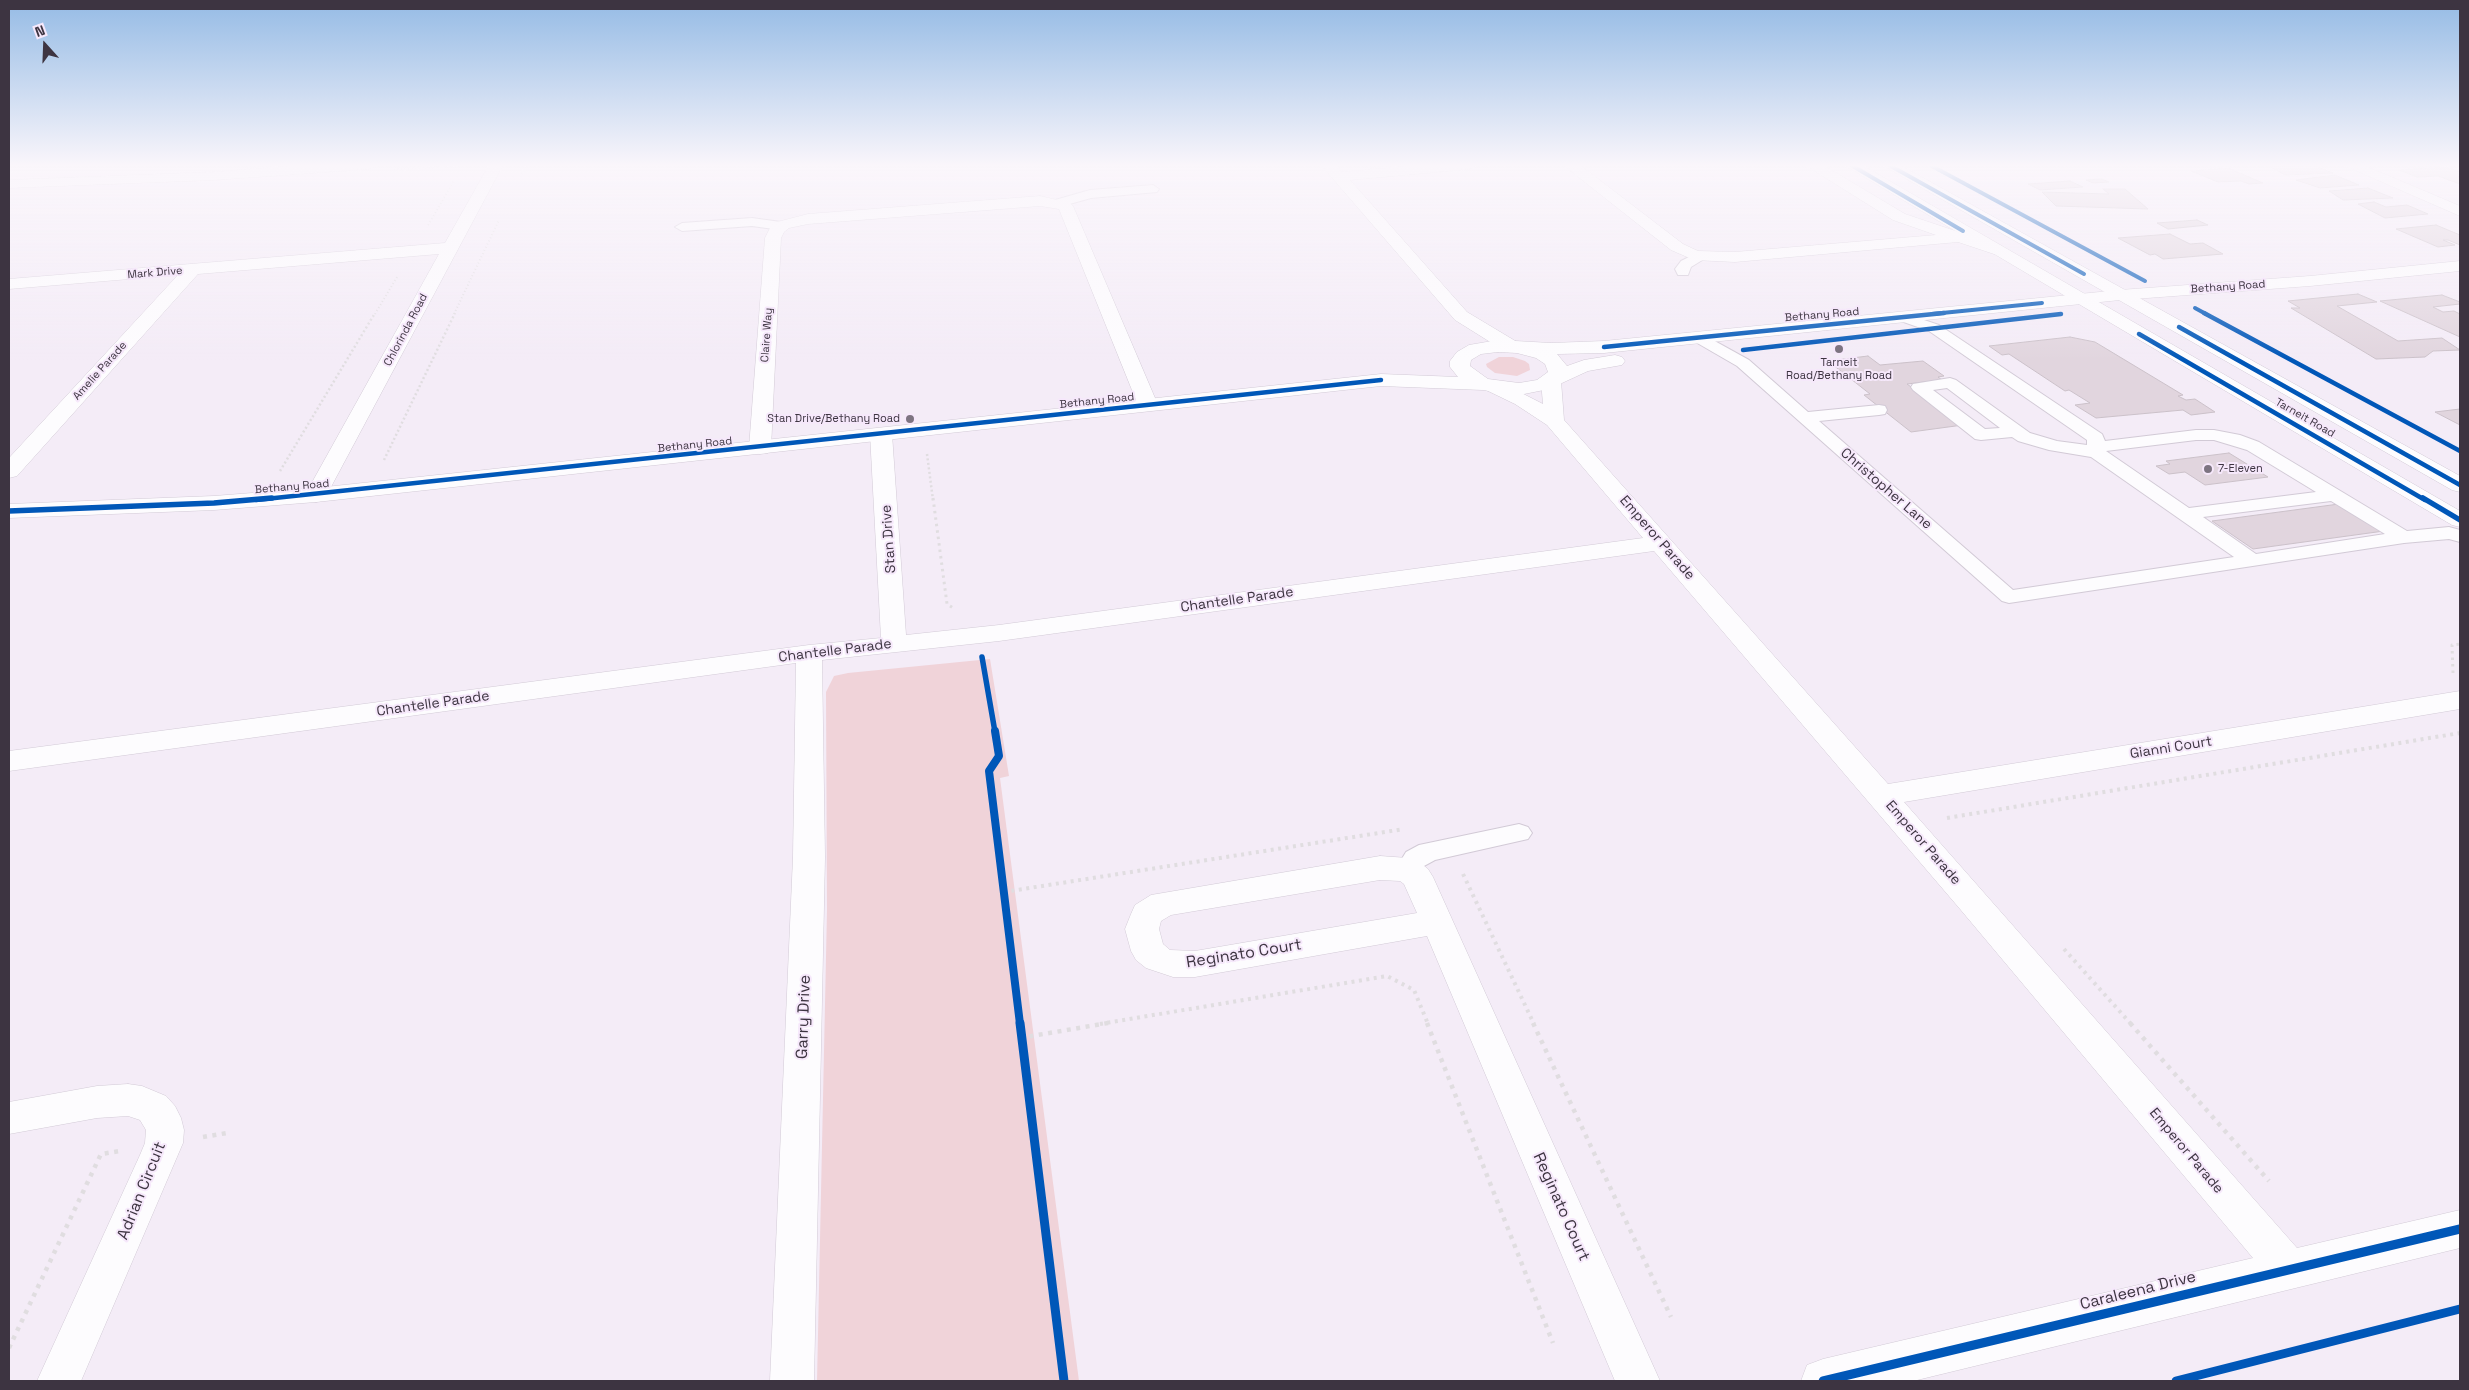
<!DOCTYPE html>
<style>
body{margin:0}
#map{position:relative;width:2469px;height:1390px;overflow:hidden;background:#f4ecf7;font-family:"Space Grotesk",sans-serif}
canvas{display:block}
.frame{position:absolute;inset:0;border:10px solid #3d3441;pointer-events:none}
.north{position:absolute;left:20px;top:20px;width:50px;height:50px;-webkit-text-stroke:4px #f6e8fb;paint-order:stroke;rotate:340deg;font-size:14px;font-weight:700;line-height:20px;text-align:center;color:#3d3441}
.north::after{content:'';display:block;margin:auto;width:18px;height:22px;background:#3d3441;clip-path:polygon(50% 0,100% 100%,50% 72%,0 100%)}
</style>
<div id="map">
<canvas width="2469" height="1390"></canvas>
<div class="frame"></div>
<div class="north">N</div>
</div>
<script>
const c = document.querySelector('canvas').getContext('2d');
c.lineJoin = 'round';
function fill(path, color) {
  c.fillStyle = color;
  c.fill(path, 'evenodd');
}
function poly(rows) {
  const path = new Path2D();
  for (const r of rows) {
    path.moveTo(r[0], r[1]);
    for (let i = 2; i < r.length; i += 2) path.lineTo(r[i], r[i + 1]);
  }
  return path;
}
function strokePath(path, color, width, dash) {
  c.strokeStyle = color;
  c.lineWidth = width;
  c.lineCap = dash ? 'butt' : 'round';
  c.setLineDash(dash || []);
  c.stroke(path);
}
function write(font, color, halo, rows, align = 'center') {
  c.font = font + ' "Space Grotesk",sans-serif';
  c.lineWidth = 4;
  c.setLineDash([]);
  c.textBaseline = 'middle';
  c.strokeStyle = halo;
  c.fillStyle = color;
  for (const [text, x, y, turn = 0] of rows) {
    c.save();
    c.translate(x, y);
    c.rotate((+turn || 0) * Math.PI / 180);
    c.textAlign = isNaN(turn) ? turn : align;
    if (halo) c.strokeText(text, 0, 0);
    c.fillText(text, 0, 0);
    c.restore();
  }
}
fill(poly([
 [1499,357,1513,357,1525,361,1529,364,1530,370,1517,376,1495,373,1487,367,1486,364],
 [990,659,1009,776,1000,778,1079,1381,817,1381,827,910,826,692,834,676,848,673]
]), '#f0d3d9');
const building = poly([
 [2313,165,2333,173,2285,175,2271,167,2313,165],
 [2447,167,2460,172,2460,176,2458,177,2460,177,2460,184,2438,176,2417,177,2399,170,2447,167],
 [2228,168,2263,183,2249,184,2241,181,2218,182,2191,171,2228,168],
 [2335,175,2359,185,2320,188,2296,180,2335,175],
 [2102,179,2109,182,2093,183,2086,180,2102,179],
 [2070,181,2083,187,2040,190,2028,184,2070,181],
 [2368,188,2393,198,2343,200,2329,191,2368,188],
 [2103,189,2125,189,2148,209,2056,206,2042,192,2109,194,2103,189],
 [2374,202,2386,207,2407,205,2428,214,2385,218,2358,204,2374,202],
 [2197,220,2208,225,2168,229,2157,223,2197,220],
 [2436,225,2460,235,2460,245,2448,240,2443,240,2455,245,2438,247,2396,229,2436,225],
 [2170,234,2190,244,2203,243,2223,254,2163,259,2155,254,2150,255,2118,238,2170,234],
 [2358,294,2377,302,2337,306,2398,341,2442,338,2460,350,2433,351,2425,357,2376,359,2291,308,2300,308,2288,301,2358,294],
 [2442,295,2460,302,2460,304,2433,307,2443,312,2454,311,2460,314,2460,337,2380,301,2442,295],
 [2070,337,2095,342,2183,395,2178,396,2186,400,2195,399,2215,412,2191,415,2183,410,2096,418,2075,405,2090,403,2069,390,2065,391,2009,354,2002,355,1989,346,2070,337],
 [1868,356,1880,365,1923,361,1944,376,1938,377,1942,380,1907,384,1963,425,1911,432,1864,395,1870,394,1828,361,1868,356],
 [2460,409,2460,425,2435,412,2460,409],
 [2229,453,2268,477,2205,485,2185,472,2169,474,2156,466,2170,464,2166,461,2229,453],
 [2339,504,2384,531,2253,549,2212,521,2339,504]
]);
fill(building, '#e1d5de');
strokePath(building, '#cbc1c9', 1);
const service = poly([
 [1153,185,1159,189,1157,192,1091,198,1059,207,1053,203,1055,200,1090,190,1153,185],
 [752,218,781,222,788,226,781,230,752,226,682,231,675,227,682,223,752,218],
 [1699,252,1704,253,1706,256,1704,259,1691,267,1688,275,1678,275,1675,269,1681,261,1699,252],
 [1903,313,1939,325,2102,434,2105,441,2196,430,2214,430,2240,435,2259,442,2407,531,2449,527,2460,530,2460,542,2449,539,2404,543,2009,603,2002,601,1737,366,1692,340,1689,337,1692,334,1702,334,1749,360,1808,412,1879,405,1885,406,1887,410,1885,414,1879,415,1819,421,2013,590,2234,557,2091,457,2049,450,2018,441,2012,437,1981,440,1975,439,1913,390,1911,387,1913,384,1950,378,1956,380,2030,433,2057,441,2087,445,2087,440,1929,331,1898,320,1896,317,1898,314,1903,313],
 [1947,388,2000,428,1985,429,1933,390,1947,388],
 [2196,440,2214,440,2247,450,2316,492,2189,508,2106,451,2196,440],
 [2331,501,2385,534,2256,554,2203,517,2331,501],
 [1519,824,1528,827,1532,833,1528,839,1435,860,1424,866,1417,877,1408,879,1399,877,1395,870,1406,852,1419,845,1519,824]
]);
const minor = poly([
 [302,165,376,165,369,169,214,180,9,188,9,180,214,172,302,165],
 [489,165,503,165,324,500,316,502,308,500,305,495,439,254,198,274,17,476,9,478,9,458,178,275,9,289,9,279,445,243,489,165],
 [1321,165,1336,165,1342,172,1418,165,1477,165,1470,169,1350,180,1467,312,1517,342,1519,346,1517,350,1503,350,1455,320,1321,165],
 [1563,165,1580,165,1683,244,1698,251,1735,252,1936,235,1893,220,1805,165,1823,165,1905,214,2000,246,2002,249,2000,252,1994,254,1958,242,1735,262,1694,260,1671,250,1563,165],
 [2343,165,2363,165,2460,206,2460,216,2343,165],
 [1040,196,1070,203,1073,206,1158,405,1155,409,1148,411,1141,409,1138,405,1059,209,1040,206,808,224,789,228,784,232,781,238,771,448,768,453,760,454,752,453,749,448,765,238,771,226,777,222,808,214,1040,196],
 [1551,375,1558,377,1561,381,1564,420,1888,784,2460,691,2460,709,1904,802,2297,1248,2460,1210,2460,1248,1913,1381,1801,1381,1807,1365,1823,1359,2253,1258,1960,909,1654,551,999,641,822,660,825,857,814,1381,770,1381,793,857,796,663,9,771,9,751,809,645,881,638,870,434,874,430,881,428,888,430,892,434,906,635,999,625,1643,538,1547,425,1515,404,1486,390,1483,386,1486,382,1493,380,1500,382,1543,404,1541,381,1544,377,1551,375],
 [1380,856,1408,858,1419,862,1428,869,1433,877,1660,1381,1615,1381,1427,936,1195,977,1173,977,1146,968,1136,960,1131,951,1125,929,1131,914,1135,905,1151,895,1380,856],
 [1380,880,1400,881,1404,884,1417,913,1195,951,1170,950,1163,944,1159,929,1161,921,1171,915,1380,880],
 [128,1084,142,1086,166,1096,175,1106,181,1118,184,1130,183,1143,81,1381,37,1381,140,1155,145,1143,146,1130,140,1120,128,1116,97,1118,9,1134,9,1102,97,1086,128,1084]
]);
const tertiary = poly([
 [2460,261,2460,271,2310,286,2120,300,1604,353,1557,354,1567,366,1584,360,1615,355,1622,357,1625,361,1622,365,1588,371,1549,389,1519,395,1483,390,1381,386,316,502,214,510,9,518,9,504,214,496,316,488,1381,374,1458,377,1450,367,1450,361,1457,352,1469,345,1498,340,1551,343,1604,341,2120,290,2310,276,2460,261],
 [1498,352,1517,353,1536,358,1545,364,1548,372,1537,380,1519,383,1488,379,1470,366,1471,360,1481,354,1498,352]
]);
const secondary = poly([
 [1844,165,1862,165,2460,511,2460,527,2452,525,1844,165],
 [1882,165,1900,165,2460,476,2460,492,2452,490,1882,165]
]);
strokePath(service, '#d2cad6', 2);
strokePath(minor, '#d2cad6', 1);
strokePath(tertiary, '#d2cad6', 1);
strokePath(secondary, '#d2cad6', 1);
strokePath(poly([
 [394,170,461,165],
 [522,174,526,165],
 [428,225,454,181],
 [375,314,397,277],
 [454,314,499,220]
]), '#e0dde0', 2, [1, 2.5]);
strokePath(poly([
 [927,454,933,500],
 [384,460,455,313],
 [280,471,375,313]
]), '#e0dde0', 2.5, [2, 2.5]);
strokePath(poly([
 [933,498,947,604,953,608],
 [2453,673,2452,645,2460,644]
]), '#e0dde0', 3, [2.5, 4]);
strokePath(poly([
 [1947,818,2460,733],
 [1463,874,1534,1024],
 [1004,892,1404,829],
 [2064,949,2131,1024],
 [1100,1024,1387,976,1414,990,1428,1024]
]), '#e0dde0', 4, [3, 4.5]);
strokePath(poly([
 [1427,1023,1553,1343],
 [1533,1023,1671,1317],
 [2130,1023,2269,1181],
 [1020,1038,1108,1023],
 [203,1137,227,1133],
 [9,1348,101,1154,120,1151]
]), '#e0dde0', 4.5, [4, 5.5]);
fill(service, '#fdfcfe');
fill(minor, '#fdfcfe');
fill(tertiary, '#fdfcfe');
fill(secondary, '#fdfcfe');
strokePath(poly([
 [1851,165,1963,231],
 [1889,165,2084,274],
 [1930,165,2145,281],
 [2195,308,2206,314],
 [1932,314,2042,303]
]), '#0057b8', 4);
strokePath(poly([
 [2204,313,2460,451],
 [2179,327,2460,485],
 [2139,334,2425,500],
 [1604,347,1944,313],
 [1743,350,2061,314],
 [256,500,1381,380]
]), '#0057b8', 4.5);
strokePath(poly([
 [2423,498,2460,520],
 [9,511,214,503,272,498],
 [982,657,995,732]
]), '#0057b8', 5.5);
strokePath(poly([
 [995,731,999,756,989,771,1020,1024]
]), '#0057b8', 8);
strokePath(poly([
 [1020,1023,1064,1381],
 [1823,1381,2460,1229],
 [2176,1381,2460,1309]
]), '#0057b8', 9);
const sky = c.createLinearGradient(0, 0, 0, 360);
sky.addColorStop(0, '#95bbe5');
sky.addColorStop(0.46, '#faf6fb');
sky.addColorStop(1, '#faf6fb00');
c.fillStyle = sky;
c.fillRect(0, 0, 2469, 360);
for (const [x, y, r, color] of [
 [1839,349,5,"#7d7481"],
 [910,419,5,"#7d7481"],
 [2208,469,5,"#7d7481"]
]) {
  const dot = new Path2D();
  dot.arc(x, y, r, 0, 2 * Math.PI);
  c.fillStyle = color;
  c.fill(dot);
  strokePath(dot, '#f6e8fb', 2);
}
write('11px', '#3d3441', '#f6e8fb', [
 ["Mark Drive",155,273,-5],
 ["Bethany Road",2228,287,-4],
 ["Bethany Road",1822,315,-5],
 ["Chlorinda Road",406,330,-62],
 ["Claire Way",767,335,-86],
 ["Amelie Parade",100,371,-48],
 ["Bethany Road",1097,401,-6],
 ["Tarneit Road",2305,418,30],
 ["Bethany Road",695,445,-6],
 ["Bethany Road",292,487,-5]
]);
write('11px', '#3d3441', '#f6e8fb', [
 ["Tarneit",1839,363],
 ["Road/Bethany Road",1839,376],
 ["Stan Drive/Bethany Road",900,419,"right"],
 ["7-Eleven",2218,469,"left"]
]);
write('14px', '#3d3441', '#f6e8fb', [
 ["Christopher Lane",1886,489,41],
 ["Emperor Parade",1657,538,49],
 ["Stan Drive",889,539,-94],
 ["Chantelle Parade",1237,600,-8],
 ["Chantelle Parade",835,651,-7],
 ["Chantelle Parade",433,704,-8],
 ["Gianni Court",2171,748,-9],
 ["Emperor Parade",1923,843,49],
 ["Emperor Parade",2186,1151,50]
]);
write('16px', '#3d3441', '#f6e8fb', [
 ["Reginato Court",1244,954,-9],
 ["Garry Drive",804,1017,-88],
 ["Adrian Circuit",142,1191,-68],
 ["Reginato Court",1561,1207,66],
 ["Caraleena Drive",2138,1291,-14]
]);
</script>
